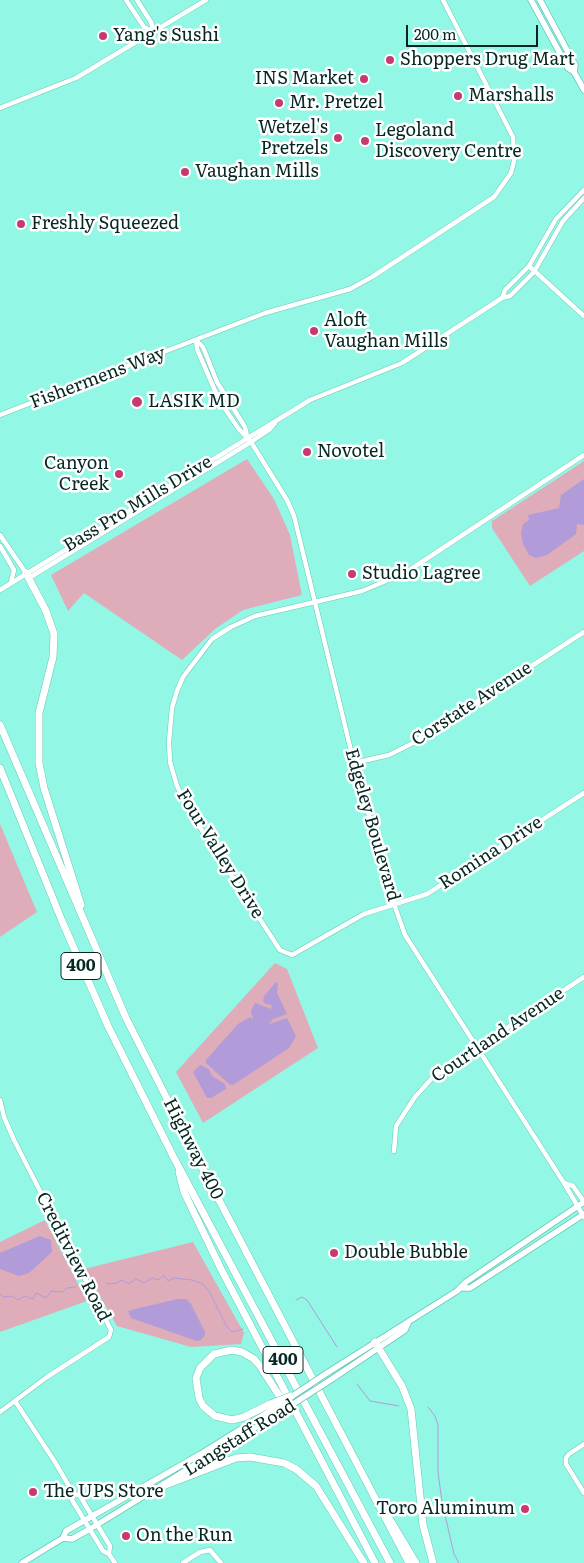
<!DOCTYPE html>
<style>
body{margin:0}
#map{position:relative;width:584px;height:1563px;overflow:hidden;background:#93f7e6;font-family:Literata,serif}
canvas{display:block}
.scale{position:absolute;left:406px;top:25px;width:132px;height:22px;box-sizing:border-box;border:2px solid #062823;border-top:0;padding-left:6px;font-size:15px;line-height:18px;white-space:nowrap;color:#062823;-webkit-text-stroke:4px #fff;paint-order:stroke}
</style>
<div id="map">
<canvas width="584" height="1563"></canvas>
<div class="scale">200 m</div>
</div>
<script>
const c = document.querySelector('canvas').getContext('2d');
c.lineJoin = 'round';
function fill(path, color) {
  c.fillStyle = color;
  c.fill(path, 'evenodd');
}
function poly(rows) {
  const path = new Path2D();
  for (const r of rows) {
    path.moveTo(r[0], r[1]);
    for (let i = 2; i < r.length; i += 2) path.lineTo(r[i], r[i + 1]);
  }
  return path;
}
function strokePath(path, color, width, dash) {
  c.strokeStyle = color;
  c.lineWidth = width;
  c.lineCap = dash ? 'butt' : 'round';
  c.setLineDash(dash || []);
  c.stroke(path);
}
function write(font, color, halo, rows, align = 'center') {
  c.font = font + ' Literata,serif';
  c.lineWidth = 5;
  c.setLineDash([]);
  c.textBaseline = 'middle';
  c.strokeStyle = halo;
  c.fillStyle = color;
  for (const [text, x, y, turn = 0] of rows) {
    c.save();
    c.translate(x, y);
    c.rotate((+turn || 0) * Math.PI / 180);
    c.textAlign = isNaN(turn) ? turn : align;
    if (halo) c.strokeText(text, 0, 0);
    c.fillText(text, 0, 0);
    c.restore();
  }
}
fill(poly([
 [247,459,274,499,290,535,302,595,243,610,215,629,182,660,84,593,68,611,51,575],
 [584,461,584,551,530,586,492,528,492,521],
 [0,824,37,912,0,937],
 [275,963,287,969,318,1048,203,1123,176,1072],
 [45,1220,87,1301,0,1332,0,1242],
 [193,1242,244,1333,241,1344,191,1347,117,1326,84,1269]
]), '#deadb9');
fill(poly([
 [584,479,584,525,577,524,576,534,547,555,536,558,529,555,523,544,521,533,523,524,529,520,528,515,559,508,561,495],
 [276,982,278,983,277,993,287,1014,273,1019,269,1024,287,1018,296,1036,289,1048,233,1085,229,1084,206,1063,206,1060,238,1024,250,1017,253,1020,251,1011,255,1003,271,1009,272,1005,266,1004,263,1001,264,996],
 [200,1065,209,1069,212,1076,225,1084,226,1089,211,1098,207,1098,193,1072],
 [40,1236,51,1240,52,1252,29,1273,19,1276,0,1269,0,1253],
 [178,1299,186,1299,191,1304,205,1332,205,1335,201,1340,197,1341,131,1318,128,1311,135,1309]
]), '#b29bd9');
strokePath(poly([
 [107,1284,117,1283,121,1280,129,1284,136,1279,144,1283,152,1278,158,1280,164,1275,168,1281,174,1278,192,1280,203,1284,209,1291,227,1327,232,1332,243,1329],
 [0,1294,4,1297,12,1296,18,1300,25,1296,33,1299,36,1293,46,1298,51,1291,62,1292,67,1288,76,1287],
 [296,1300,302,1297,307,1300,337,1347],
 [357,1384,370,1401,399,1406],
 [428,1407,435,1416,438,1425,438,1472,442,1502,454,1554,459,1563]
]), '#b29bd9', 1);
const minor = poly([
 [126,0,144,27,154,32],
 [137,0,151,22,154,32],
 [0,108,76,78,206,0],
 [529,266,584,316],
 [502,298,505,290,529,266,556,219,584,190],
 [196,340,197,349,219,400,238,428,251,442,287,500,294,516,354,763,394,904,405,935,564,1183,584,1217],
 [196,340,203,347,217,382,245,427,247,436],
 [0,415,265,313,350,289,372,277,494,197,511,173,514,161,513,137,443,0],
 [584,455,405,573,362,591,255,616,231,627,212,639,183,677,177,691,172,708,169,742,170,762,177,786,192,815,280,950,292,955,364,914,427,894,584,793],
 [0,535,26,573],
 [0,546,14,570,11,582],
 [29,578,251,442,269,430,275,423],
 [0,590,310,400,402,363,502,298,510,296,534,272,563,221,584,198],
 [354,763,389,755,413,743,584,632],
 [0,1100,4,1117,14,1140,111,1330,109,1337,47,1377,0,1412],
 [394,1151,396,1126,415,1097,433,1077,584,977],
 [564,1183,573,1186,584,1202],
 [15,1401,55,1462,73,1493,72,1500,103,1551,109,1554,115,1563],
 [584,1444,569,1454,566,1458,566,1464,584,1493],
 [73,1493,80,1496,110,1546,109,1554],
 [183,1563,200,1552,210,1550,221,1563]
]);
const major = poly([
 [531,0,568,68,574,72,584,90],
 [540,0,575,65,574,72],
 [463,1288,470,1288,584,1214],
 [327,1373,457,1291,466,1282,584,1202],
 [332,1379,405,1330,408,1323],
 [63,1538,66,1531,199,1455,273,1409],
 [22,1563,63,1538,72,1539,90,1529,276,1415]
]);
const highway = poly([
 [26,573,46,611,54,634,53,657,39,713,39,763,44,788,81,905],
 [0,725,126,1018,195,1154,409,1563],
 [0,768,62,921,108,1026,174,1158,390,1563],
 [179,1172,184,1192,222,1271,375,1563],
 [375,1342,402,1386,411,1409,423,1525,433,1563],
 [270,1404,244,1417,232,1420,215,1416,203,1406,199,1398,196,1378,200,1368,214,1354,232,1350,242,1352,254,1359,260,1366,284,1403],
 [163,1486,236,1458,250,1457,284,1463,296,1469,316,1486,364,1563],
 [389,1518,416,1563]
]);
strokePath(minor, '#65c9b9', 5.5);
strokePath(major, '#65c9b9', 7);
strokePath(highway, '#65c9b9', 8);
strokePath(minor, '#fff', 4.5);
strokePath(major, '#fff', 5.5);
strokePath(highway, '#fff', 7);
const majorBridge = poly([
 [273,1409,327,1373],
 [276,1415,332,1379]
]);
const highwayBridge = poly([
 [270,1404,291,1396]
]);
strokePath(majorBridge, '#65c9b9', 7, []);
strokePath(highwayBridge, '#65c9b9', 8, []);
strokePath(majorBridge, '#fff', 5.5);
strokePath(highwayBridge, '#fff', 7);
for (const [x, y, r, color] of [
 [103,36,5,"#c63a6f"],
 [390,60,5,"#c63a6f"],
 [364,79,5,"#c63a6f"],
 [458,96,5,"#c63a6f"],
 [279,103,5,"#c63a6f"],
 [338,138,5,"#c63a6f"],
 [365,141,5,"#c63a6f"],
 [185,172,5,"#c63a6f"],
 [21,224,5,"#c63a6f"],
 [314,331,5,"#c63a6f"],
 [137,402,6,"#c63a6f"],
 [307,452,5,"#c63a6f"],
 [119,474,5,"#c63a6f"],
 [352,574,5,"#c63a6f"],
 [334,1253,5,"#c63a6f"],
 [33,1492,5,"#c63a6f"],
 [525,1509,5,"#c63a6f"],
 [126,1536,5,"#c63a6f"]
]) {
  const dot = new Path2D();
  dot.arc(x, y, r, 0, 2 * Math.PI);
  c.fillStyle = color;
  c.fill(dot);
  strokePath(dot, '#fff', 2);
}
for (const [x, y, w] of [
 [81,966,40],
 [283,1360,40]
]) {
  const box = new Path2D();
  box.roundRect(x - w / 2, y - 13.5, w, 27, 4);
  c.fillStyle = '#fff';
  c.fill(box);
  strokePath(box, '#062823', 1);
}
write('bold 16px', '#062823', null, [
 ["400",81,966],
 ["400",283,1360]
]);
write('18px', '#062823', '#fff', [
 ["Yang's Sushi",113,36],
 ["Shoppers Drug Mart",400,60],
 ["INS Market",354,79,"right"],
 ["Marshalls",468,96],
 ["Mr. Pretzel",289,103],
 ["Wetzel's",328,128,"right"],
 ["Pretzels",328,149,"right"],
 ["Legoland",375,131],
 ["Discovery Centre",375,152],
 ["Vaughan Mills",195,172],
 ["Freshly Squeezed",31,224],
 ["Aloft",324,321],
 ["Vaughan Mills",324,342],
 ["LASIK MD",148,402],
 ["Novotel",317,452],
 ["Canyon",109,464,"right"],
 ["Creek",109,485,"right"],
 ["Studio Lagree",362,574],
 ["Double Bubble",344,1253],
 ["The UPS Store",43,1492],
 ["Toro Aluminum",515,1509,"right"],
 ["On the Run",136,1536]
], 'left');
write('18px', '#062823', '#fff', [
 ["Fishermens Way",98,378,-21],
 ["Bass Pro Mills Drive",138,504,-31],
 ["Corstate Avenue",472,704,-33],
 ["Edgeley Boulevard",372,825,74],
 ["Romina Drive",491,853,-33],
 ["Four Valley Drive",220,854,58],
 ["Courtland Avenue",498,1035,-34],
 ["Highway 400",193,1149,63],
 ["Creditview Road",73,1257,63],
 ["Langstaff Road",240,1438,-32]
]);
</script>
